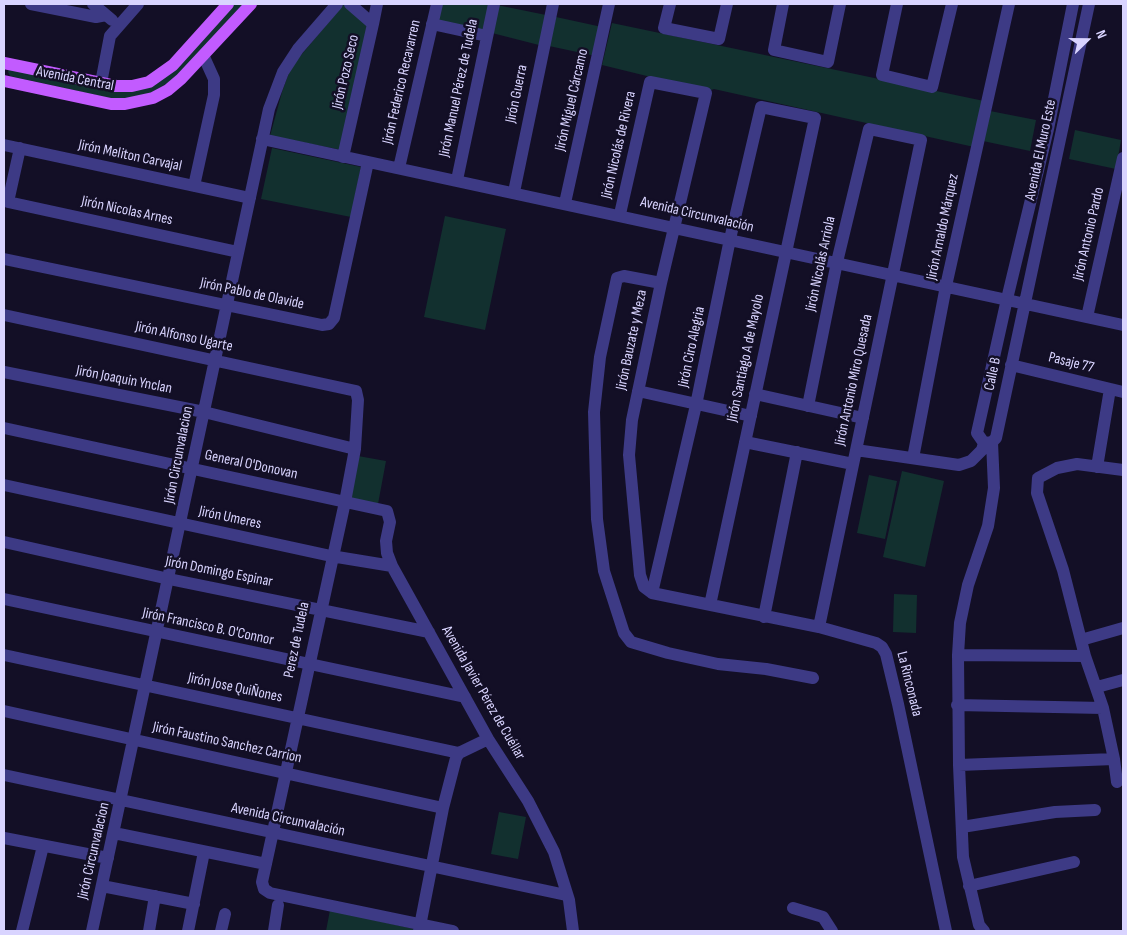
<!DOCTYPE html>
<meta charset="utf-8">
<style>
body{margin:0}
#map{position:relative;width:1127px;height:935px;overflow:hidden;background:#130f26;font-family:"Sofia Sans Condensed",sans-serif}
canvas{display:block}
.frame{position:absolute;inset:0;border:5px solid #d9d4ff;pointer-events:none}
.north{position:absolute;left:1062px;top:15px;width:50px;height:50px;-webkit-text-stroke:4px #130f26;paint-order:stroke;rotate:68deg;font-size:14px;font-weight:700;line-height:20px;text-align:center;color:#d9d4ff}
.north::after{content:'';display:block;margin:auto;width:18px;height:22px;background:#d9d4ff;clip-path:polygon(50% 0,100% 100%,50% 72%,0 100%)}
</style>
<div id="map">
<canvas width="1127" height="935"></canvas>
<div class="frame"></div>
<div class="north">N</div>
</div>
<script>
const c = document.querySelector('canvas').getContext('2d');
c.lineJoin = 'round';
function fill(path, color) {
  c.fillStyle = color;
  c.fill(path, 'evenodd');
}
function poly(rows) {
  const path = new Path2D();
  for (const r of rows) {
    path.moveTo(r[0], r[1]);
    for (let i = 2; i < r.length; i += 2) path.lineTo(r[i], r[i + 1]);
  }
  return path;
}
function strokePath(path, color, width, dash) {
  c.strokeStyle = color;
  c.lineWidth = width;
  c.lineCap = dash ? 'butt' : 'round';
  c.setLineDash(dash || []);
  c.stroke(path);
}
function write(font, color, halo, rows, align = 'center') {
  c.font = font + ' "Sofia Sans Condensed",sans-serif';
  c.lineWidth = 5;
  c.setLineDash([]);
  c.textBaseline = 'middle';
  c.strokeStyle = halo;
  c.fillStyle = color;
  for (const [text, x, y, turn = 0] of rows) {
    c.save();
    c.translate(x, y);
    c.rotate((+turn || 0) * Math.PI / 180);
    c.textAlign = isNaN(turn) ? turn : align;
    if (halo) c.strokeText(text, 0, 0);
    c.fillText(text, 0, 0);
    c.restore();
  }
}
fill(poly([
 [232,4,244,4,174,79,151,93,123,99,109,98,10,76,8,72,9,69,141,89],
 [344,4,368,25,342,150,270,136,282,92,291,67],
 [442,4,490,4,484,33,437,23],
 [497,5,546,15,539,45,492,33],
 [556,17,602,27,596,56,549,46],
 [612,23,984,101,974,147,714,89,708,91,602,65],
 [990,111,1036,120,1030,151,983,141],
 [1075,130,1121,140,1116,169,1069,159],
 [272,148,361,167,351,217,261,199],
 [445,216,506,229,485,330,424,317],
 [358,456,386,461,378,504,350,499],
 [902,471,944,481,925,567,883,557],
 [869,475,897,481,885,539,857,533],
 [894,594,917,595,916,633,893,632],
 [499,812,526,817,518,859,491,854],
 [330,910,414,929,414,931,326,931]
]), '#12302f');
strokePath(poly([
 [31,4,96,17,106,15],
 [93,4,112,20],
 [670,4,664,28,719,39,727,4],
 [783,4,774,50,828,62,840,4],
 [897,4,882,75,932,87,952,4],
 [373,24,377,4],
 [432,24,487,36],
 [101,83,110,36,138,4],
 [262,139,1123,325],
 [4,145,250,198],
 [20,148,8,202,238,252],
 [343,157,373,24,350,4],
 [399,168,437,4],
 [457,180,494,4],
 [194,186,214,95,214,79,204,57],
 [514,192,553,4],
 [565,203,609,4],
 [620,214,650,82,706,93,661,283,632,420,629,455,640,575,644,587,652,593,819,627,876,643,882,647,886,654,898,704,946,931],
 [4,259,322,325,329,324,334,318,368,162],
 [661,283,624,276,617,278,600,357,594,412,597,519,604,571,624,633,631,642,668,653,718,664,766,669,813,678],
 [4,315,356,391,358,400,355,449,345,502,262,882,264,889,270,893,453,931],
 [1087,317,1123,158],
 [1011,365,1123,392],
 [4,372,204,412,355,449],
 [638,391,751,416],
 [755,394,863,418],
 [808,406,837,262,869,129,921,140,819,627],
 [4,428,387,511,390,522,386,541,387,553,392,566,488,739,528,801,554,852,569,900,573,931],
 [745,442,853,464],
 [984,443,977,433,1007,299,1048,129,1073,4],
 [986,443,992,442,996,438,1089,4],
 [856,450,959,465,971,461,982,450,984,443],
 [913,458,946,286,1009,4],
 [1097,467,1110,389],
 [4,485,331,556,392,566],
 [4,542,169,579,429,632],
 [652,593,696,405,730,239,761,107,815,118,710,605],
 [4,599,465,697],
 [764,617,797,452],
 [1081,640,1123,628],
 [4,655,459,753],
 [958,655,1085,656],
 [1097,687,1123,680],
 [957,705,1103,708],
 [4,711,443,808],
 [959,765,1114,759],
 [4,775,566,895],
 [1117,782,1114,759,1103,708,1085,656,1063,570,1037,493,1038,478,1057,468,1077,464,1123,470],
 [962,827,1055,812,1095,810],
 [114,833,266,864],
 [4,838,108,858],
 [102,886,194,904],
 [969,886,1074,862],
 [793,908,823,917,832,931],
 [22,931,43,846],
 [92,931,269,109,283,72,298,49,337,4],
 [149,931,155,896],
 [188,931,204,852],
 [221,931,225,914],
 [274,931,278,905],
 [419,931,443,808,456,758,459,753,488,739],
 [984,931,979,925,963,857,959,765,958,655,960,623,968,585,988,526,994,488,992,442]
]), '#3d3a85', 12);
strokePath(poly([
 [4,63,116,86,132,86,149,82,173,65,228,4],
 [4,81,111,104,125,104,153,98,168,90,181,79,251,4]
]), '#c25bff', 12);
write('15px', '#d9d4ff', '#130f26', [
 ["Jirón Pozo Seco",346,72,-77],
 ["Avenida Central",75,79,11],
 ["Jirón Federico Recavarren",402,82,-77],
 ["Jirón Manuel Pérez de Tudela",459,88,-78],
 ["Jirón Guerra",517,94,-78],
 ["Jirón Miguel Cárcamo",572,100,-77],
 ["Jirón Nicolás de Rivera",619,145,-77],
 ["Avenida El Muro Este",1041,150,-78],
 ["Jirón Meliton Carvajal",130,156,12],
 ["Jirón Nicolas Arnes",127,211,12],
 ["Avenida Circunvalación",697,215,13],
 ["Jirón Arnaldo Márquez",943,227,-78],
 ["Jirón Antonio Pardo",1089,234,-77],
 ["Jirón Nicolás Arriola",821,264,-78],
 ["Jirón Pablo de Olavide",252,294,12],
 ["Jirón Alfonso Ugarte",184,337,12],
 ["Jirón Bauzate y Meza",632,340,-78],
 ["Jirón Ciro Alegria",692,347,-78],
 ["Jirón Santiago A de Mayolo",746,358,-78],
 ["Pasaje 77",1071,363,14],
 ["Calle B",993,374,-78],
 ["Jirón Joaquin Ynclan",124,380,11],
 ["Jirón Antonio Miro Quesada",854,380,-78],
 ["Jirón Circunvalacion",179,455,-79],
 ["General O'Donovan",251,465,12],
 ["Jirón Umeres",230,518,12],
 ["Jirón Domingo Espinar",219,572,11],
 ["Jirón Francisco B. O'Connor",208,627,12],
 ["Perez de Tudela",297,640,-78],
 ["La Rinconada",909,684,76],
 ["Jirón Jose QuiÑones",235,688,12],
 ["Avenida Javier Pérez de Cuéllar",483,693,60],
 ["Jirón Faustino Sanchez Carrion",227,743,12],
 ["Avenida Circunvalación",288,820,12],
 ["Jirón Circunvalacion",94,851,-77]
]);
</script>
